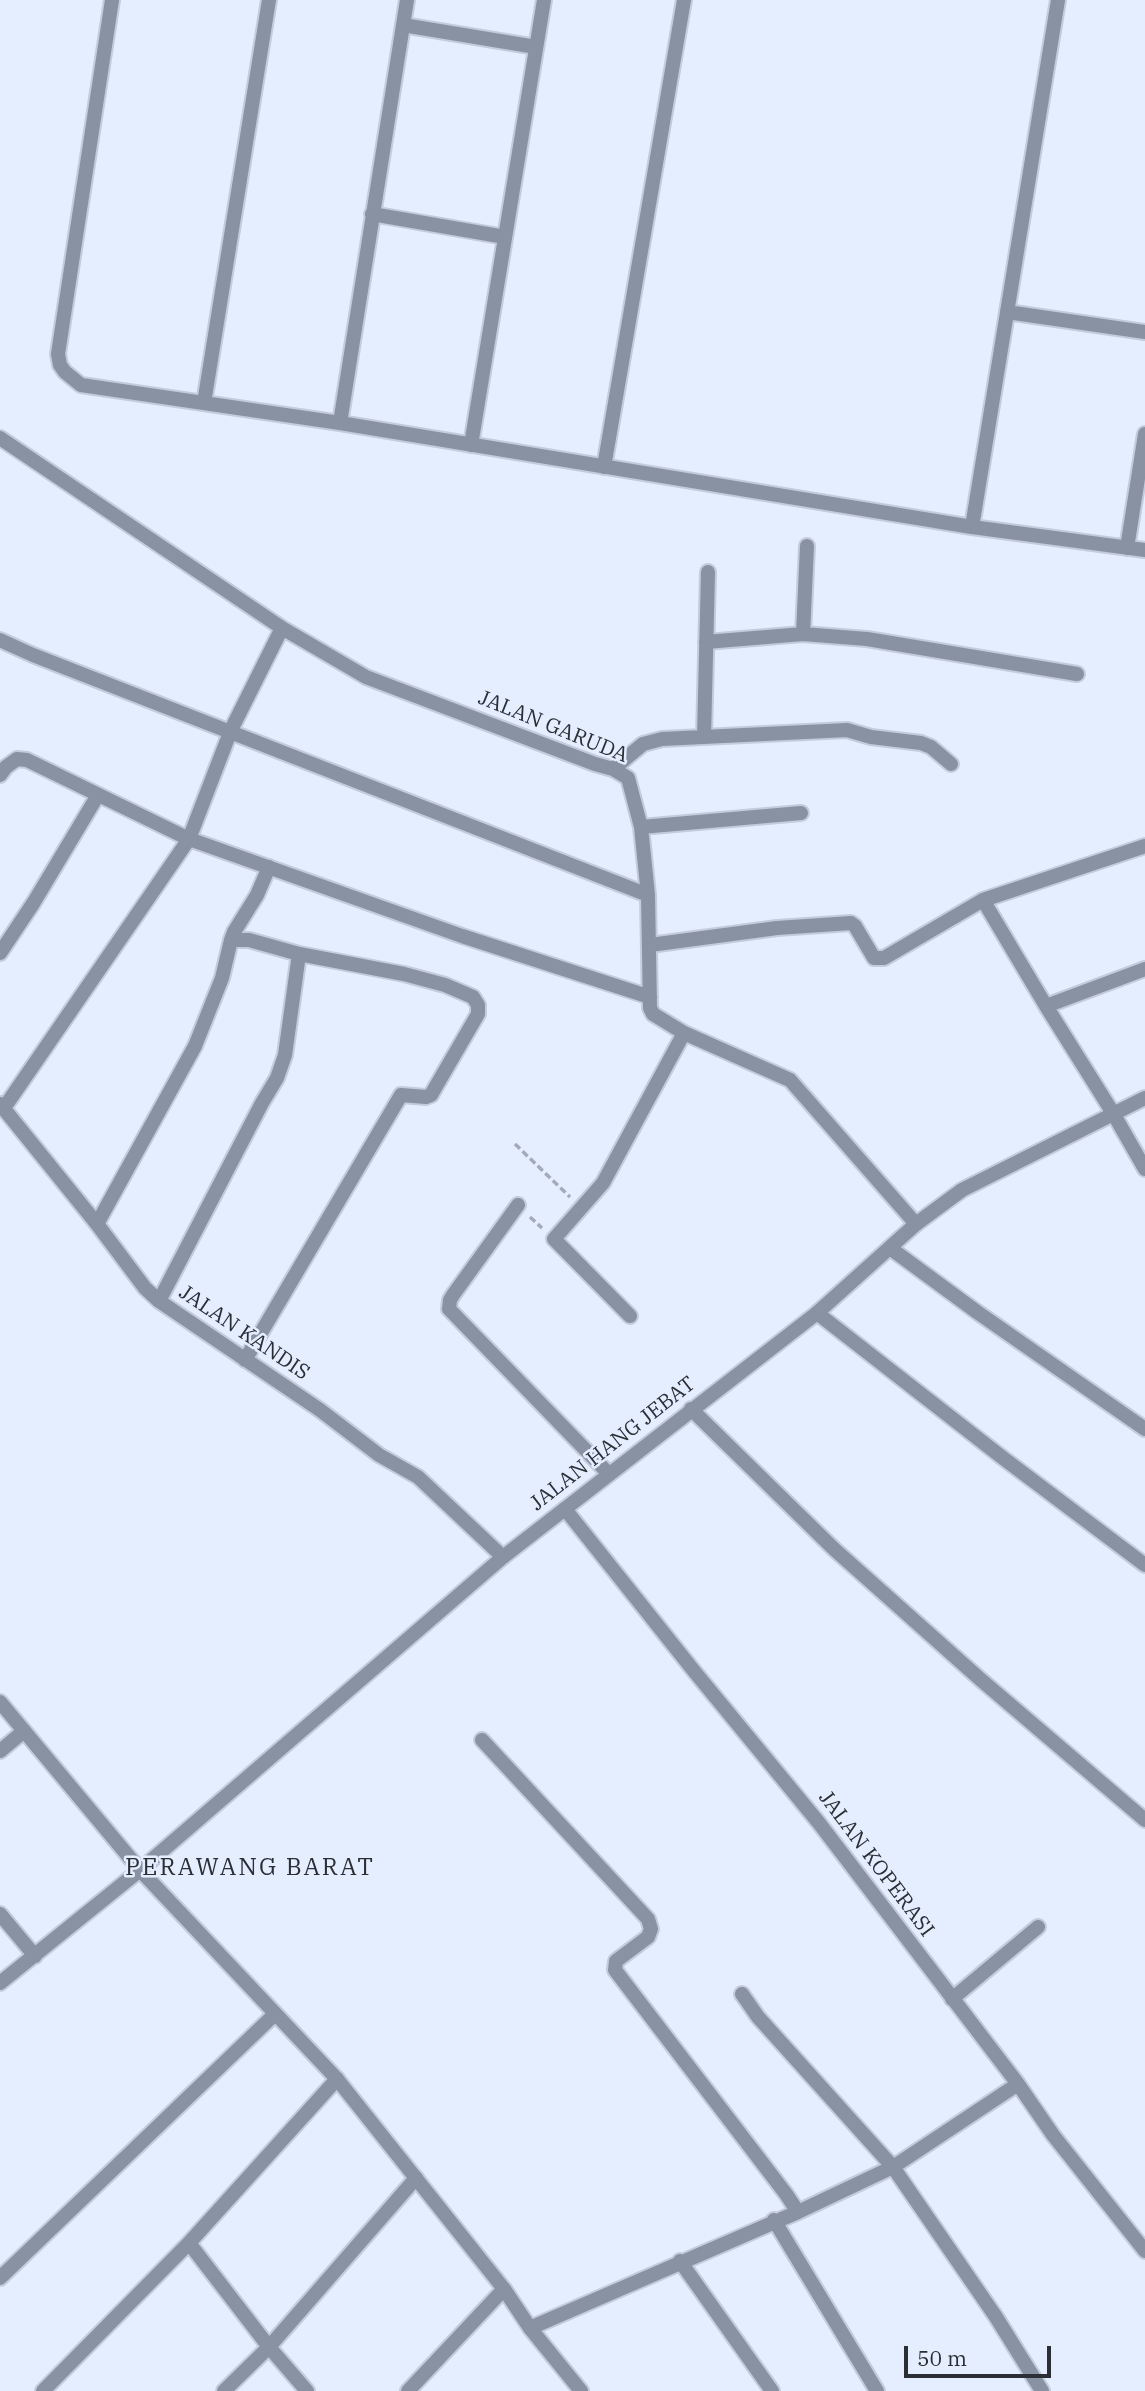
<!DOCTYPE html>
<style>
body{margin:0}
#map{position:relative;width:1145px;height:2391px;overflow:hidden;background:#e5eeff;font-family:"IBM Plex Serif",serif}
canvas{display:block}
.scale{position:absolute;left:904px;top:2346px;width:147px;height:32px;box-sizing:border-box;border:4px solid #2b2e35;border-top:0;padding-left:9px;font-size:21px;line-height:24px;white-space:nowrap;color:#2b2e35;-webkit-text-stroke:5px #e5eeff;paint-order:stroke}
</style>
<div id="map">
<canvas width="1145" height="2391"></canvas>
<div class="scale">50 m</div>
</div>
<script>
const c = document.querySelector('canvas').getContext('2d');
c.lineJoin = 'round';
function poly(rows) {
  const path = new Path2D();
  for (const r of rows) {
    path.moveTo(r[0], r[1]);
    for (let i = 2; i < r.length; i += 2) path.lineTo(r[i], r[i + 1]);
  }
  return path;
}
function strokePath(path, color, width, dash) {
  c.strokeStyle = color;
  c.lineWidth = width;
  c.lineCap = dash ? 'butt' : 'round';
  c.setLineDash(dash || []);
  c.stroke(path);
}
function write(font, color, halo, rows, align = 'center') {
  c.font = font + ' "IBM Plex Serif",serif';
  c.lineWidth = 5;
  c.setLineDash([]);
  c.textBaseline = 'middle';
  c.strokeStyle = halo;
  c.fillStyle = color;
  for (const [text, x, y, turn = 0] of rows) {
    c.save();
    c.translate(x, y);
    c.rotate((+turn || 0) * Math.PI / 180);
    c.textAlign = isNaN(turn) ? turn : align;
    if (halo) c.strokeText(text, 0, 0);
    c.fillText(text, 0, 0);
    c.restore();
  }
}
const minor = poly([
 [112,0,58,354,60,365,65,372,81,385,340,423,972,527,1145,550],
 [403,25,536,47],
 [372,214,505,237],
 [1007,312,1145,332],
 [204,403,269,0],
 [340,423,407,0],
 [0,438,282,628,366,677,595,764,613,769,628,778,641,827,648,895,650,1008,653,1014,684,1033,790,1080,916,1224],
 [471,445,544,0],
 [604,467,684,0],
 [972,527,1058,0],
 [1127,548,1145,434],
 [803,634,807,546],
 [0,640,33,655,648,895],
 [706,642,803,634,867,639,1077,674],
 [704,737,708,572],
 [613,769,643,744,662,739,847,730,871,737,921,743,931,747,951,764],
 [0,775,6,767,17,759,27,760,189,839,462,936,650,997],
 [641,827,801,813],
 [1145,846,983,900,1046,1006,1113,1113,1145,1169],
 [231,940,234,932,257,895,269,867],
 [650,945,777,928,851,923,855,926,874,958,884,958,983,900],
 [0,953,34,902,98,795],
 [1046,1006,1145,969],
 [0,1104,97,1224,145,1288,159,1301,320,1410,379,1455,418,1477,503,1557],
 [4,1108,189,839,231,730,282,628],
 [518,1205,453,1295,450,1300,449,1309,609,1474],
 [97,1224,195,1046,222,978,231,940,249,940,299,954,404,974,445,985,473,997,478,1005,478,1014,435,1088,431,1095,426,1097,401,1095,245,1360],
 [890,1248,977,1312,1145,1429],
 [159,1301,262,1103,277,1078,285,1055,299,954],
 [817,1313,1003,1458,1145,1565],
 [630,1316,554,1239,603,1183,684,1033],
 [691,1409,834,1549,980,1679,1145,1820],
 [565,1509,694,1671,819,1823,1018,2084,1053,2135,1145,2251],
 [482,1740,648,1919,651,1929,648,1937,616,1961,615,1970,786,2194,798,2212,530,2328],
 [0,1751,24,1731],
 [0,1914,35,1956],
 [0,1983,140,1870],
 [742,1994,758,2017,893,2167,798,2212],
 [952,1999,1038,1927],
 [1018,2084,893,2167,996,2317,1042,2391],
 [774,2220,877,2391],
 [680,2261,772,2391],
 [0,2278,275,2014],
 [43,2391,189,2243],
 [224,2391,269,2347,189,2243,337,2079],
 [307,2391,269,2347,416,2178],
 [408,2391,504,2289]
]);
const tertiary = poly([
 [0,1702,140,1870,337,2079,504,2289,530,2328,581,2391],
 [140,1870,503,1557,817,1313,916,1224,962,1190,1145,1098]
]);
strokePath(minor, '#c4cbdb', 18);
strokePath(tertiary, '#c4cbdb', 18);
strokePath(poly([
 [515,1144,570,1197],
 [530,1217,542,1228]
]), '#a4aab8', 3.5, [7, 3.5]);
strokePath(minor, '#8892a3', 14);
strokePath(tertiary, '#8892a3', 14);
write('21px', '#2b2e35', '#e5eeff', [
 ["JALAN GARUDA",553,727,22],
 ["JALAN KANDIS",244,1333,34],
 ["JALAN HANG JEBAT",613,1444,-38],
 ["JALAN KOPERASI",876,1864,53]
]);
c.letterSpacing = '2px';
write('24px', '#2b2e35', '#e5eeff', [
 ["PERAWANG BARAT",250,1868]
]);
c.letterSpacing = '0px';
</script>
